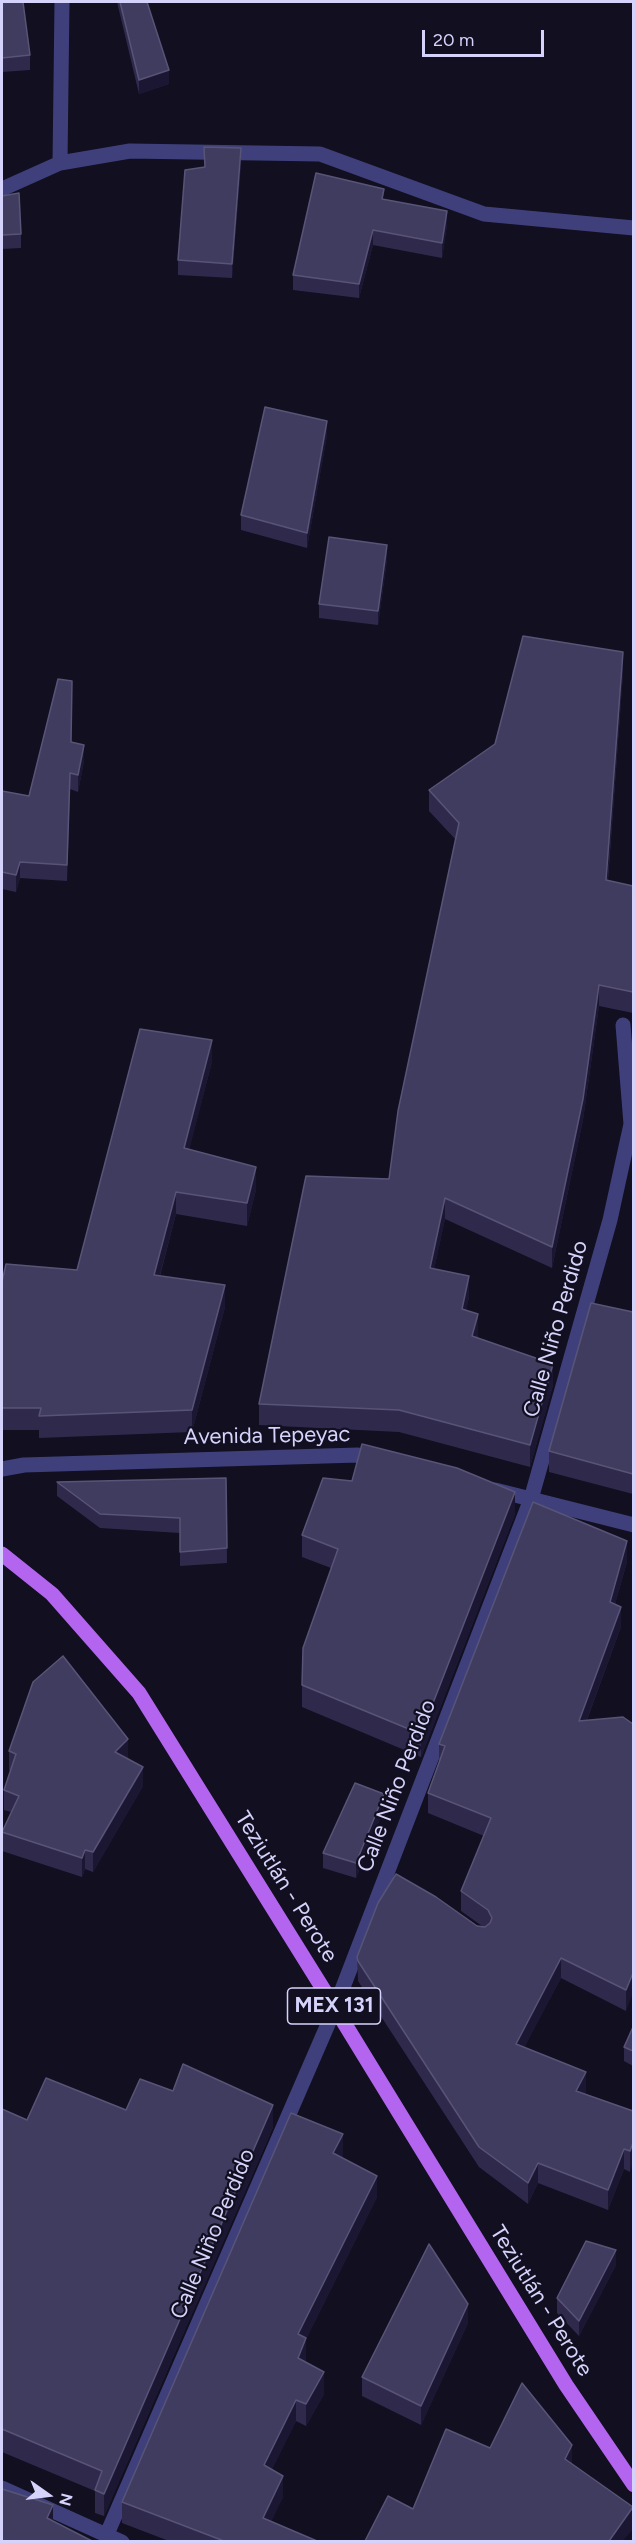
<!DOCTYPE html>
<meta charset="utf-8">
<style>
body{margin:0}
#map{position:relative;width:635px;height:2543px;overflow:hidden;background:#110f20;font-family:Figtree,sans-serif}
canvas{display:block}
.frame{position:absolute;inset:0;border:3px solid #d5d3fb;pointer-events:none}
.north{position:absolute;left:18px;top:2465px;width:60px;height:60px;-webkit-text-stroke:4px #110f20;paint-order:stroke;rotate:104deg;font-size:16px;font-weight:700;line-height:24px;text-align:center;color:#d5d3fb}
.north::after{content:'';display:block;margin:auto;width:21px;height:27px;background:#d5d3fb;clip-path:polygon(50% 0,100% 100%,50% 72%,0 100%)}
.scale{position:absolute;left:422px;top:30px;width:122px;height:27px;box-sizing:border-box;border:3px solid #d5d3fb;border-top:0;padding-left:8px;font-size:18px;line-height:21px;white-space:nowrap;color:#d5d3fb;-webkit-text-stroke:4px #110f20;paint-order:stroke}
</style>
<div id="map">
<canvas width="635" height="2543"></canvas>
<div class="frame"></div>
<div class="north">N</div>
<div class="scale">20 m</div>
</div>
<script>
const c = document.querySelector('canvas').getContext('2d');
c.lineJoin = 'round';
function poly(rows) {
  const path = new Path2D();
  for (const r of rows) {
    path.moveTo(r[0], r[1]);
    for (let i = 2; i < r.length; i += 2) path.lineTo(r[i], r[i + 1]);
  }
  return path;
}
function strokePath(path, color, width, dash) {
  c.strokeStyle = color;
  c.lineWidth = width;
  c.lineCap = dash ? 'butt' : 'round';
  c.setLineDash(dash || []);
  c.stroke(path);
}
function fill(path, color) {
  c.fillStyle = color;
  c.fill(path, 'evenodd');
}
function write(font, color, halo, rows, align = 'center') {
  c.font = font + ' Figtree,sans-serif';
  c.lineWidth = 4.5;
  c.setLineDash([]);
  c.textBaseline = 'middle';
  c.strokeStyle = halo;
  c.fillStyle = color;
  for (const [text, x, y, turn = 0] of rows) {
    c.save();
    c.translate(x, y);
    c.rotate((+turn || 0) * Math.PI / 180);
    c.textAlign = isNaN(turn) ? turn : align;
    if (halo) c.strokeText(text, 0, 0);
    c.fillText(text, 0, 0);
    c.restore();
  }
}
strokePath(poly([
 [60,163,62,2],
 [2,189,60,163,130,151,320,154,484,214,634,228],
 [2,1469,24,1465,358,1455,378,1460],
 [495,1490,634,1525],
 [2,2488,122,2542],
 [107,2534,335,2008,531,1499,610,1220,631,1124,623,1025]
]), '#3f407b', 15);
strokePath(poly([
 [2,1554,52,1594,139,1693,335,2008,566,2385,634,2485]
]), '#b465f0', 15);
fill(poly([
 [2,2,30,55,30,70,2,72],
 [117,2,147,2,169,84,139,94],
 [204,147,241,163,232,278,178,275,178,260,205,167],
 [2,196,21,234,21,248,2,249],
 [384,199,447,225,442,258,373,245,359,298,293,290,293,275],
 [327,435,307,548,241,530,241,515],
 [387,560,378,625,319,618,319,604],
 [623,673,608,881,633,886,633,1013,599,1006,583,1120,552,1268,445,1219,434,1269,469,1297,466,1310,478,1335,478,1338,553,1385,530,1467,399,1432,259,1425,259,1404,389,1179,456,840,429,811,429,790],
 [72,697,71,742,84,761,78,792,70,789,67,881,20,878,16,892,2,889,2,791,29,796],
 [212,1062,189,1149,256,1190,247,1226,176,1214,160,1276,225,1307,192,1432,39,1438,39,1430,2,1430,2,1282,77,1270],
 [633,1312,633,1494,549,1472,549,1451],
 [226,1478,227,1563,180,1566,180,1533,100,1528,57,1496,57,1482],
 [515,1514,421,1757,302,1707,302,1685,331,1568,302,1557,302,1535],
 [627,1562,615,1604,621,1627,587,1720,633,1724,626,2011,561,1978,524,2047,586,2092,585,2094,633,2111,630,2172,624,2169,608,2210,538,2183,528,2204,479,2167,358,1981,357,1957,477,1926,482,1926,461,1911,461,1891,484,1836,428,1813,428,1793,439,1762,439,1744],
 [9,1751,128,1759,143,1786,93,1872,85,1869,82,1877,2,1851,2,1832,11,1812,4,1810,4,1790,11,1771,9,1770],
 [384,1809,356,1878,323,1868,323,1853],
 [633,2027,633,2066,624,2061,624,2047],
 [2,2109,27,2120,126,2110,273,2127,104,2516,95,2513,95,2491,2,2452],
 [343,2155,342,2158,377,2197,306,2339,306,2360,305,2362,324,2394,306,2426,296,2421,272,2469,283,2497,271,2521,317,2541,169,2541,122,2523,122,2502],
 [616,2265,579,2336,557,2313,557,2298],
 [468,2323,421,2425,362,2396,362,2377]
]), '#2f2a4c');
fill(poly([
 [169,70,169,84,139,94,139,80],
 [241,148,241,163,232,278,232,264],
 [447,211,447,225,442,258,442,243],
 [373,230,373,245,359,298,359,284],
 [327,421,327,435,307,548,307,533],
 [387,545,387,560,378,625,378,611],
 [623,652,623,673,606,902,606,880],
 [84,745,84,761,78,792,78,775],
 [20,862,20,878,16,892,16,875],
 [599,985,599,1006,583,1120,552,1268,552,1247],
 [212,1040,212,1062,184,1170,184,1148],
 [256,1167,256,1190,247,1226,247,1203],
 [176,1192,176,1214,154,1297,154,1275],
 [445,1198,445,1219,430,1289,430,1268],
 [469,1276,469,1297,462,1330,462,1309],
 [225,1285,225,1307,192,1432,192,1410],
 [478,1314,478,1335,472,1357,472,1336],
 [553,1364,553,1385,530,1467,530,1445],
 [515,1492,515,1514,421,1757,421,1734],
 [627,1541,627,1562,610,1622,610,1602],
 [621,1607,621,1627,579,1741,579,1721],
 [128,1739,128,1759,115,1752],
 [143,1767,143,1786,93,1872,93,1852],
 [384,1794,384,1809,356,1878,356,1863],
 [85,1850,85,1869,82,1877,82,1858],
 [561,1958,561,1978,516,2064,516,2044],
 [633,1973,633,1993,626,2011,626,1990],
 [586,2072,586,2092,576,2112,576,2091],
 [273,2105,273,2127,104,2516,104,2494],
 [343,2134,343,2155,333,2174,333,2153],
 [633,2143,633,2163,630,2172,630,2151],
 [624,2149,624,2169,608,2210,608,2190],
 [538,2163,538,2183,528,2204,528,2183],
 [377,2176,377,2197,306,2339,306,2360,298,2379,298,2334],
 [616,2250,616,2265,579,2336,579,2321],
 [468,2304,468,2323,421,2425,421,2406],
 [324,2372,324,2394,306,2426,306,2404],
 [296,2400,296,2421,264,2486,264,2465],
 [572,2445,572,2467,565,2459],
 [283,2476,283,2497,263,2539,263,2518],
 [53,2505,53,2521,47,2518],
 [633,2507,633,2529,623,2541,609,2541]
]), '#1b1733');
const building = poly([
 [2,2,23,2,30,55,2,58,2,2],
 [120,2,147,2,169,70,139,80,120,2],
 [204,147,241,148,232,264,178,260,185,170,205,167,204,147],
 [316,173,384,189,382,199,447,211,442,243,373,230,359,284,293,275,316,173],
 [19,193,21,234,2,235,2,196,19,193],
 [265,407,327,421,307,533,241,515,265,407],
 [329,537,387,545,378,611,319,604,329,537],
 [523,636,623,652,606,880,633,886,633,992,599,985,583,1099,552,1247,445,1198,430,1268,469,1276,462,1309,478,1314,472,1336,553,1364,530,1445,399,1410,259,1404,306,1176,389,1179,398,1111,459,823,429,790,495,744,523,636],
 [58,679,72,681,71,742,84,745,78,775,70,773,67,865,20,862,16,875,2,872,2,791,29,796,58,679],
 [140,1029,212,1040,184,1148,256,1167,247,1203,176,1192,154,1275,225,1285,192,1410,39,1416,41,1408,2,1408,2,1282,6,1264,77,1270,140,1029],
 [591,1303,633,1312,633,1474,549,1451,591,1303],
 [362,1444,457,1468,515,1492,421,1734,302,1685,303,1648,338,1549,302,1535,323,1478,352,1481,362,1444],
 [226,1478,227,1548,180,1552,180,1518,100,1514,57,1482,226,1478],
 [533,1502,627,1541,610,1602,621,1607,579,1721,623,1717,633,1724,633,1973,626,1990,561,1958,516,2044,586,2072,576,2091,633,2111,633,2143,630,2151,624,2149,608,2190,538,2163,528,2183,479,2147,358,1961,357,1957,378,1903,396,1874,436,1897,477,1926,485,1927,490,1923,492,1918,488,1910,461,1891,491,1818,428,1793,445,1746,439,1744,533,1502],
 [63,1656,128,1739,115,1752,143,1767,93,1852,85,1850,82,1858,2,1832,19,1796,4,1790,16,1754,9,1751,33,1682,63,1656],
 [355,1783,384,1794,356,1863,323,1853,355,1783],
 [633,2027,633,2051,624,2047,633,2027],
 [183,2064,273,2105,104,2494,95,2490,102,2471,2,2429,2,2109,27,2120,46,2078,126,2110,140,2079,173,2091,183,2064],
 [291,2113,343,2134,333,2153,377,2176,298,2334,306,2338,298,2358,324,2372,306,2404,296,2400,264,2465,283,2476,263,2518,317,2541,224,2541,122,2502,291,2113],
 [586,2241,616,2250,579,2321,557,2298,586,2241],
 [429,2244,468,2304,421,2406,362,2377,429,2244],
 [522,2383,572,2445,565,2459,633,2507,609,2541,365,2541,388,2496,413,2509,446,2429,490,2448,522,2383],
 [2,2489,53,2505,47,2518,92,2541,2,2541,2,2489]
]);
fill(building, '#403c5f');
strokePath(building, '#585477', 1.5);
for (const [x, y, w] of [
 [334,2006,93]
]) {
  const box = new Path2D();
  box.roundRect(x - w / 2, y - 18, w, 36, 4.5);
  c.fillStyle = '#110f20';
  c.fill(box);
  strokePath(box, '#d5d3fb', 1.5);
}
write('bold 21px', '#d5d3fb', null, [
 ["MEX 131",334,2006]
]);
write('22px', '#d5d3fb', '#110f20', [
 ["Calle Niño Perdido",556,1329,-74],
 ["Avenida Tepeyac",267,1436,-1],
 ["Calle Niño Perdido",397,1786,-69],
 ["Teziutlán - Perote",286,1887,58],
 ["Calle Niño Perdido",213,2234,-67],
 ["Teziutlán - Perote",541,2301,58]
]);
</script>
